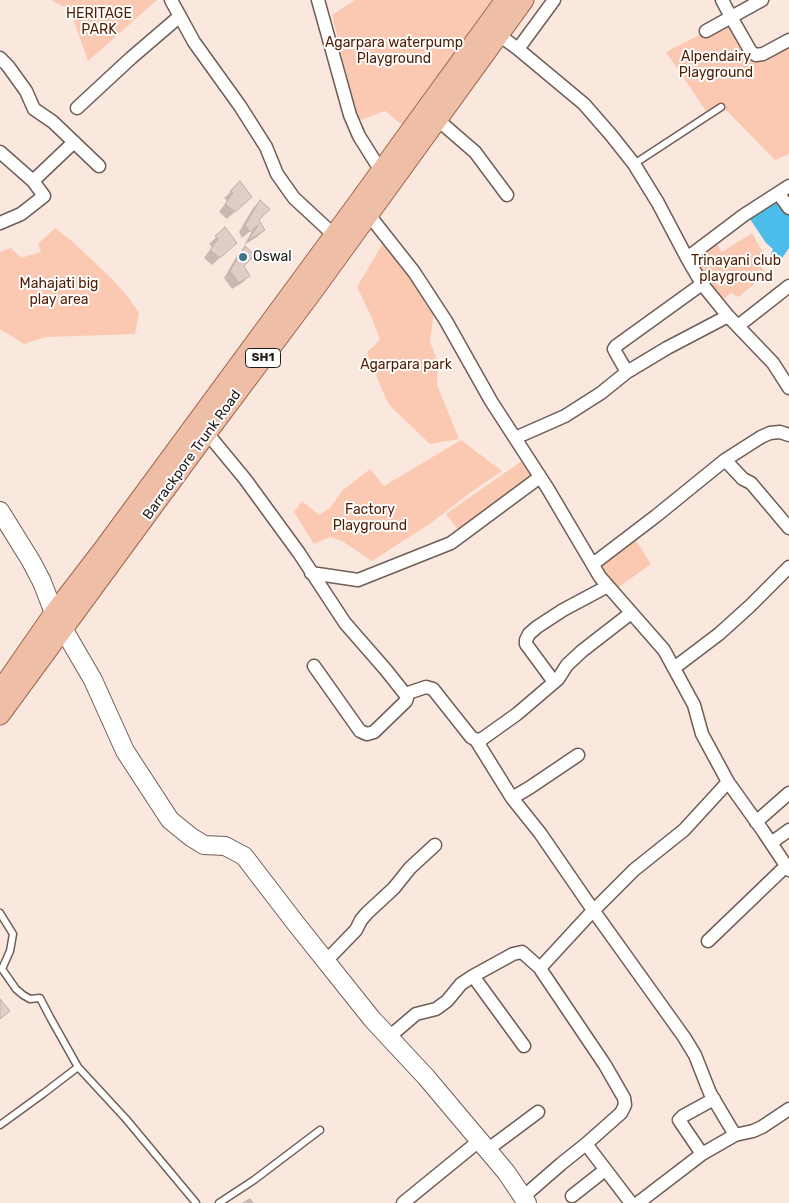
<!DOCTYPE html>
<style>
body{margin:0}
canvas{display:block;background:#fae7de}
</style>
<canvas width="789" height="1203"></canvas>
<script>
const c = document.querySelector('canvas').getContext('2d');
c.lineJoin = 'round';
function fill(path, color) {
  c.fillStyle = color;
  c.fill(path, 'evenodd');
}
function poly(rows) {
  const path = new Path2D();
  for (const r of rows) {
    path.moveTo(r[0], r[1]);
    for (let i = 2; i < r.length; i += 2) path.lineTo(r[i], r[i + 1]);
  }
  return path;
}
function strokePath(path, color, width, dash) {
  c.strokeStyle = color;
  c.lineWidth = width;
  c.lineCap = dash ? 'butt' : 'round';
  c.setLineDash(dash || []);
  c.stroke(path);
}
function write(font, color, halo, rows, align = 'center') {
  c.font = font + ' Rubik,sans-serif';
  c.lineWidth = 4;
  c.setLineDash([]);
  c.textBaseline = 'middle';
  c.strokeStyle = halo;
  c.fillStyle = color;
  for (const [text, x, y, turn = 0] of rows) {
    c.save();
    c.translate(x, y);
    c.rotate((+turn || 0) * Math.PI / 180);
    c.textAlign = isNaN(turn) ? turn : align;
    if (halo) c.strokeText(text, 0, 0);
    c.fillText(text, 0, 0);
    c.restore();
  }
}
fill(poly([
 [51,0,157,0,88,61,70,10],
 [355,0,492,0,405,127,385,111,358,121,332,15],
 [730,19,753,59,789,40,789,154,775,160,722,106,708,114,666,52],
 [55,228,73,242,113,280,128,297,139,313,135,334,46,337,24,344,0,329,0,252,11,248,21,258,41,252,38,244],
 [752,233,766,258,760,266,767,274,738,297,731,293,720,302,692,261,717,244,722,252],
 [383,243,411,274,434,310,430,342,438,362,437,385,459,439,430,444,389,405,373,369,367,352,380,340,372,318,357,287],
 [461,440,502,471,471,492,431,523,372,561,342,541,330,537,314,544,294,512,302,501,319,515,330,508,342,491,370,469,384,486],
 [526,458,539,477,460,532,446,514],
 [633,536,651,564,616,589,599,562]
]), '#fbc9b2');
fill(poly([
 [778,196,789,213,789,248,778,264,770,258,773,249,766,243,748,216]
]), '#4cbdea');
fill(poly([
 [240,183,243,204,227,219,219,212,227,201,224,198],
 [260,201,257,220,264,230,257,237,244,245,254,228,242,238,239,232,253,208],
 [225,229,228,250,212,265,204,258,212,247,209,244],
 [245,247,242,266,249,276,242,283,232,289,224,278,238,254],
 [250,1198,254,1203,242,1203]
]), '#0003');
const building = poly([
 [240,181,252,197,235,212,225,204,233,193,230,191,240,181],
 [260,200,270,209,259,220,265,230,248,241,258,225,250,232,245,225,260,200],
 [225,227,237,243,220,258,210,250,218,239,215,236,225,227],
 [245,246,255,255,244,266,250,276,239,283,230,271,245,246],
 [0,999,10,1011,0,1019,0,999]
]);
fill(building, '#e0cdc5');
strokePath(building, '#c0aea5', 1);
const lane = poly([
 [634,164,721,107],
 [0,913,13,934,10,951,2,969,16,989,23,995,30,999,40,998,51,1019,78,1067],
 [0,1125,44,1093,78,1067,126,1119,196,1203],
 [219,1203,254,1180,320,1130]
]);
const street = poly([
 [171,0,194,42,240,106,266,147,277,174,294,198,334,235],
 [318,0,350,115,359,136,381,171],
 [722,0,731,17,751,52,756,55,763,54,789,40],
 [706,31,762,0],
 [499,35,518,49,584,104,611,135,634,164,658,203,687,258,702,284,728,316],
 [518,49,554,0],
 [0,58,8,66,26,91,34,109,53,122,99,166],
 [77,108,131,58,180,16],
 [438,120,475,152,507,195],
 [0,152,33,181,44,196,21,214,0,223],
 [33,181,74,142],
 [778,193,789,208],
 [364,211,369,215,414,272,446,321,491,401,548,489,600,577,664,650,694,705,702,734,728,782,763,831,789,870],
 [687,258,744,215,789,186],
 [738,326,789,286],
 [627,372,616,353,614,349,616,346,702,284],
 [207,433,245,479,299,553,345,623,386,670,405,694,407,698,406,701,374,732,367,734,360,731,314,666],
 [515,438,565,416,601,393,627,372,667,348,728,316,773,363,789,388],
 [725,460,743,479,751,483,789,528],
 [593,564,656,516,725,460,761,437,770,433,780,432,789,435],
 [311,573,358,580,451,543,540,477],
 [674,668,719,634,750,606,789,567],
 [554,682,526,644,526,640,529,634,537,627,563,610,608,586],
 [405,694,426,687,433,689,471,737,476,740,482,739,517,714,558,679,567,665,582,651,631,613],
 [476,740,512,798,540,833,593,910,684,1037,695,1055,710,1093,735,1135],
 [512,798,529,788,578,755],
 [756,822,789,793],
 [771,843,789,830],
 [708,941,786,866],
 [326,961,356,930,361,920,367,913,394,888,410,868,435,845],
 [473,976,524,1046],
 [389,1037,416,1014,436,1009,447,1001,461,984,473,976,513,954,522,952,541,969],
 [586,1144,631,1203],
 [487,1150,538,1112],
 [702,1154,679,1120,683,1116,714,1099],
 [572,1196,605,1170],
 [523,1197,561,1164,586,1144,621,1113,625,1105,624,1098,605,1065,541,970,541,967,588,916,634,870,684,830,728,782],
 [403,1203,479,1141],
 [638,1203,702,1154,735,1135,753,1131,762,1127,789,1109]
]);
const secondary = poly([
 [0,511,31,561,42,582,54,613,93,680,125,751,170,820,191,837,204,845,225,846,244,856,297,925,372,1019,426,1077,506,1172,527,1203]
]);
const primary = poly([
 [0,691,54,613,104,548,357,204,505,0],
 [0,715,207,433,314,290,524,0]
]);
strokePath(lane, '#6e5e56', 9);
strokePath(street, '#6e5e56', 15);
strokePath(secondary, '#6e5e56', 20);
strokePath(primary, '#9e684e', 21);
strokePath(lane, '#fff', 6);
strokePath(street, '#fff', 12);
strokePath(secondary, '#fff', 18);
strokePath(primary, '#eebea6', 19);
for (const [x, y, r, color] of [
 [243,257,5,"#3b758e"]
]) {
  const dot = new Path2D();
  dot.arc(x, y, r, 0, 2 * Math.PI);
  c.fillStyle = color;
  c.fill(dot);
  strokePath(dot, '#fff', 2);
}
for (const [x, y, w] of [
 [263,358,35]
]) {
  const box = new Path2D();
  box.roundRect(x - w / 2, y - 9.5, w, 19, 4);
  c.fillStyle = '#fff';
  c.fill(box);
  strokePath(box, '#211a17', 1);
}
write('bold 12px', '#211a17', null, [
 ["SH1",263,358]
]);
write('14px', '#521d00', '#fff', [
 ["HERITAGE",99,14],
 ["PARK",99,30],
 ["Agarpara waterpump",394,43],
 ["Playground",394,59],
 ["Alpendairy",716,57],
 ["Playground",716,73],
 ["Trinayani club",736,261],
 ["playground",736,277],
 ["Mahajati big",59,284],
 ["play area",59,300],
 ["Agarpara park",406,365],
 ["Factory",370,510],
 ["Playground",370,526]
]);
write('14px', '#211a17', '#fff', [
 ["Oswal",253,257]
], 'left');
write('14px', '#211a17', '#fff', [
 ["Barrackpore Trunk Road",192,455,-54]
]);
</script>
